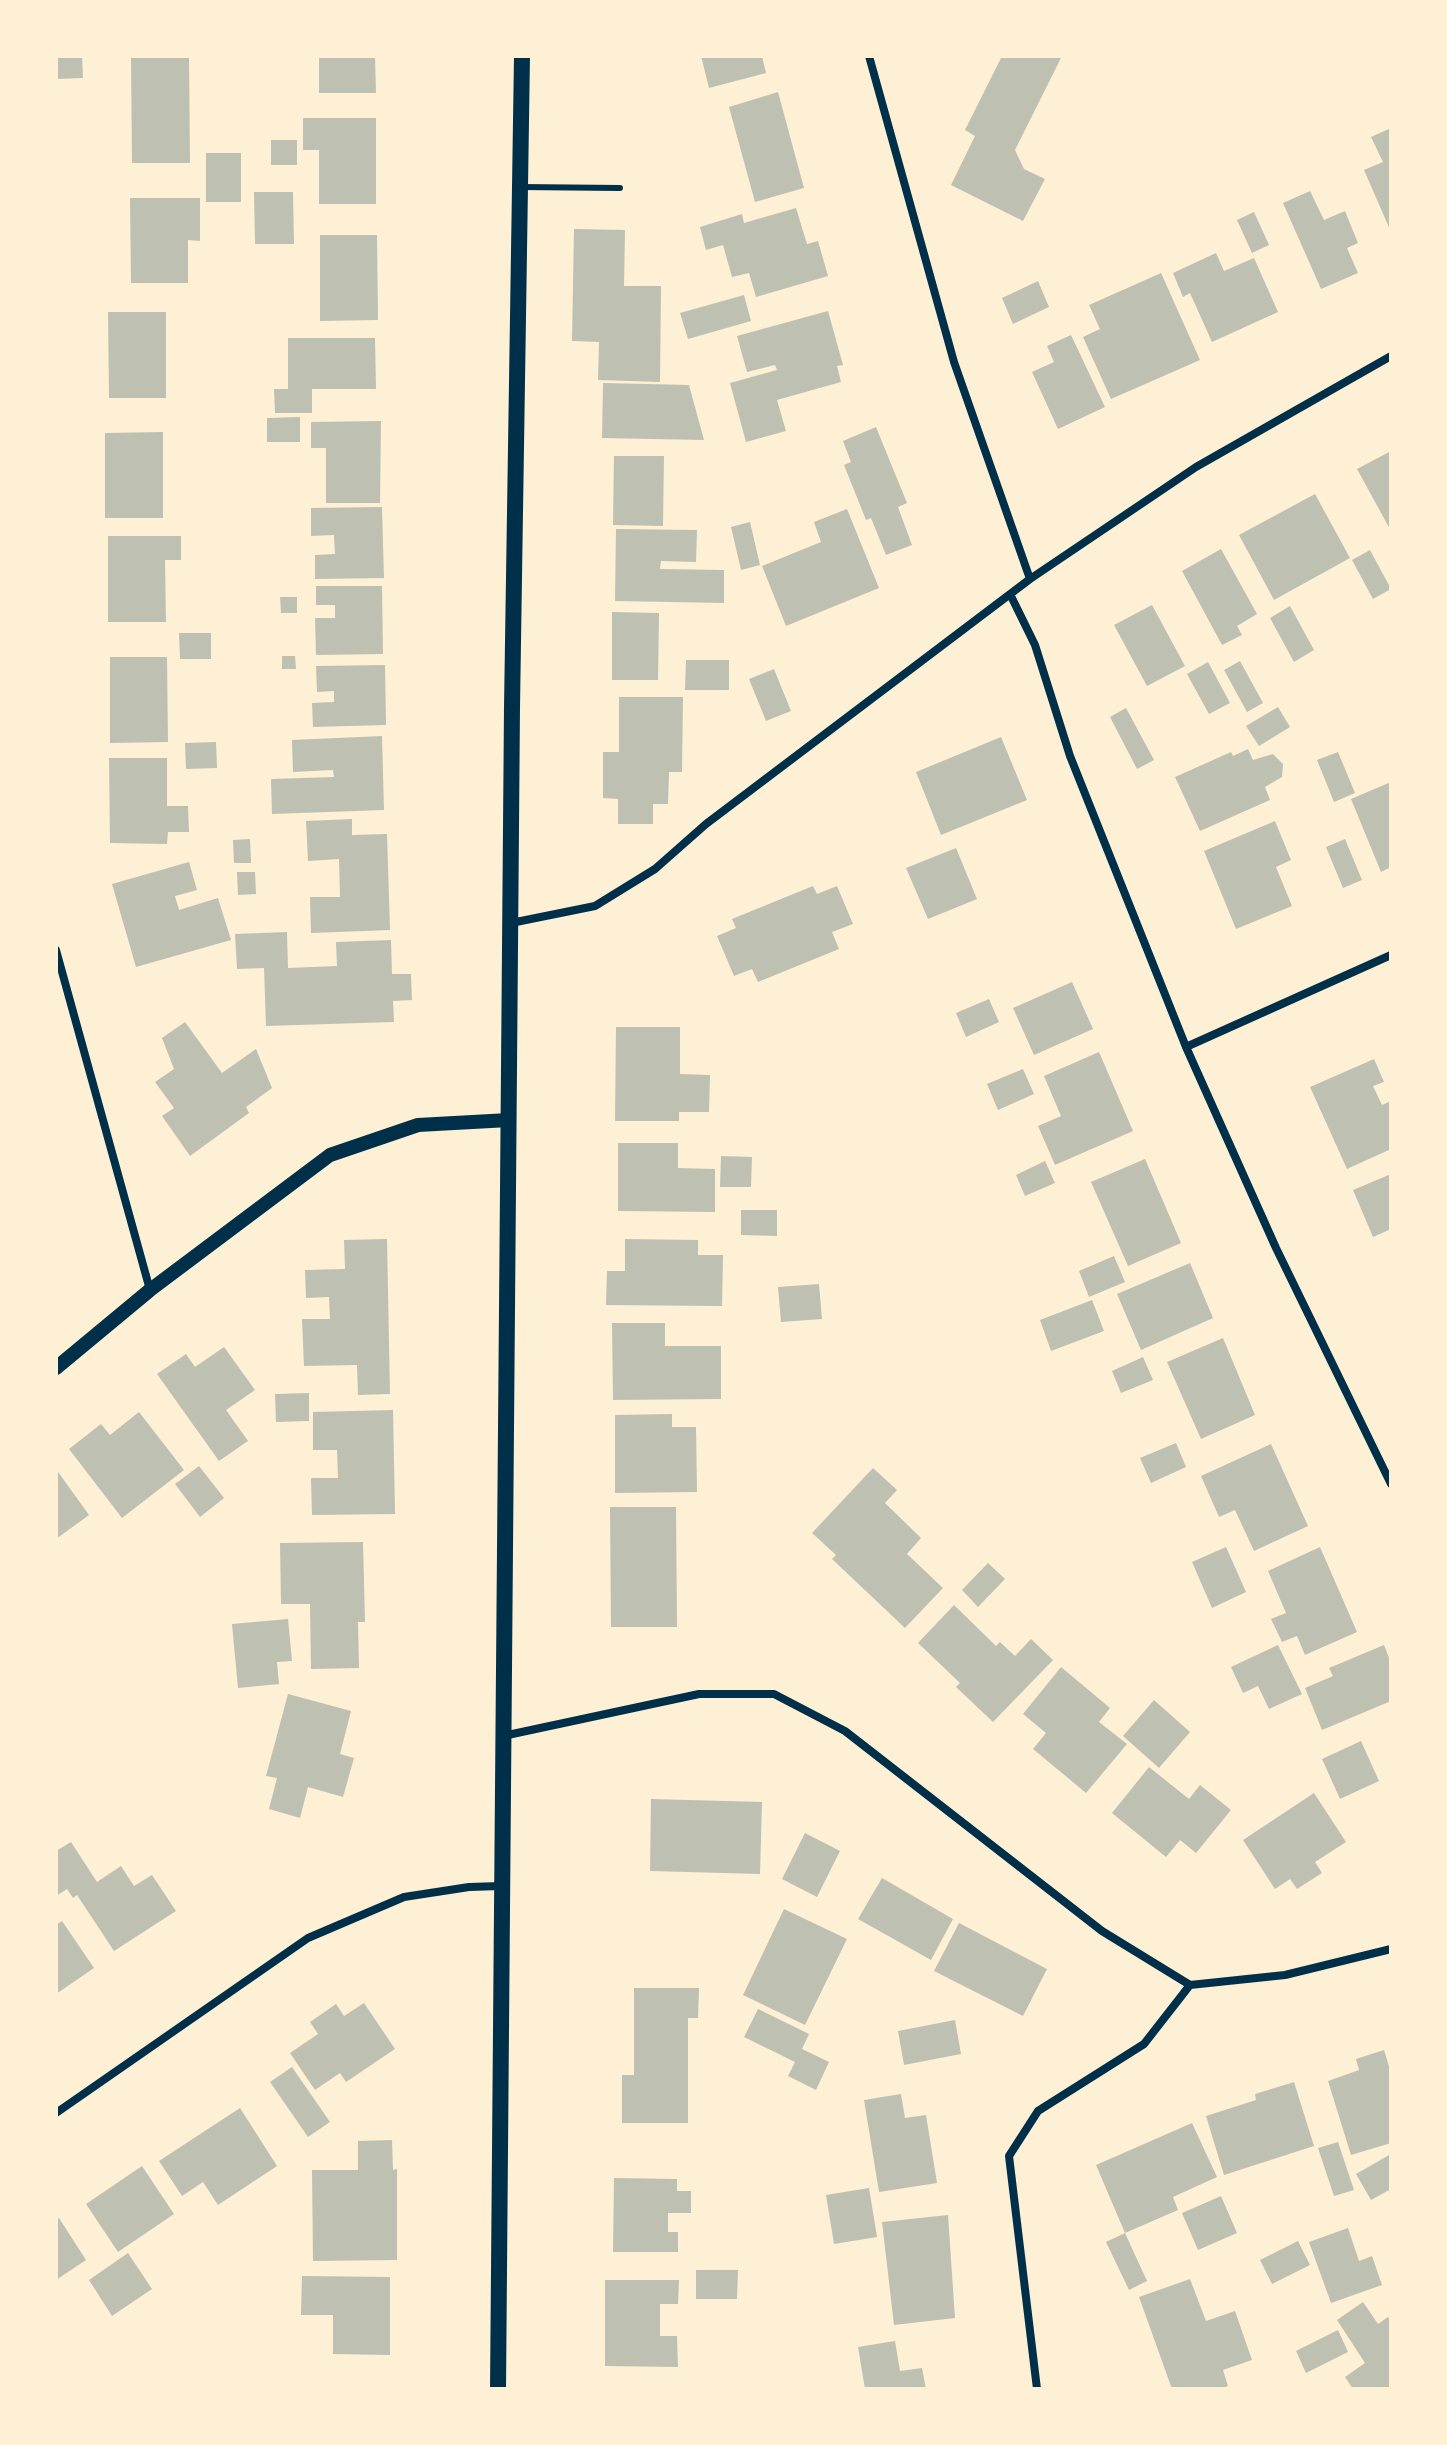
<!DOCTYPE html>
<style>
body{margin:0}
#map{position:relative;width:1447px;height:2445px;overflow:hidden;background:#fdf0d5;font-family:"Alegreya Sans",sans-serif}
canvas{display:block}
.frame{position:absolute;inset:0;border:58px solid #fdf0d5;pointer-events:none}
</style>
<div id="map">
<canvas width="1447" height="2445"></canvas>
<div class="frame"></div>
</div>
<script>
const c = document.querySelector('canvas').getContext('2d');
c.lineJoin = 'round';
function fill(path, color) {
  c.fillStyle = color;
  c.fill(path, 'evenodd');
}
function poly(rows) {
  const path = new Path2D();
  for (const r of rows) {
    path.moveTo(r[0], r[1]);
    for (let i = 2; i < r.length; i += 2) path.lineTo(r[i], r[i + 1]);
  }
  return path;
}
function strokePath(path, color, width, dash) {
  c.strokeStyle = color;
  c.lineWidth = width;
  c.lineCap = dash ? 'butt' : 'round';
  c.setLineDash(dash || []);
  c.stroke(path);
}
fill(poly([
 [56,56,82,56,83,78,56,79],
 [131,56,189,56,190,163,132,163],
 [319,56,375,56,376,93,319,93],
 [701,56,762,56,766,73,709,88],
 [1002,56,1062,56,1015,150,1024,169,1045,179,1023,221,951,185,975,136,965,130],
 [778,92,804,188,755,202,729,107],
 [303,118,376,118,376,204,319,204,319,150,303,150],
 [1391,128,1391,232,1364,170,1383,162,1371,137],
 [271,140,297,140,297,165,271,165],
 [206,153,241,153,241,202,206,202],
 [1310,191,1324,220,1345,211,1358,243,1347,248,1358,273,1321,289,1283,203],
 [254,192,293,192,294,244,255,244],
 [130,198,200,198,200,241,188,240,188,283,131,283],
 [796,208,807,244,818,241,828,276,756,297,749,273,732,277,723,245,706,250,700,227,742,214,744,223],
 [1254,212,1269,245,1252,253,1237,220],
 [574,229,625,230,624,286,661,286,660,382,598,380,599,342,572,341],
 [320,235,377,235,378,320,320,321],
 [1216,253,1224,271,1254,258,1278,312,1212,342,1190,293,1183,297,1173,273],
 [1161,273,1200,360,1111,399,1083,337,1100,329,1089,305],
 [1038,281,1049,307,1013,324,1002,298],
 [744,295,751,321,688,339,680,313],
 [828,311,843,365,837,366,841,382,777,400,786,431,746,442,730,383,777,370,775,365,747,372,737,336],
 [108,312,166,312,166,398,109,398],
 [1071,335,1105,407,1058,429,1032,372,1054,362,1047,346],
 [288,338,375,338,376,389,312,389,312,413,275,413,274,389,288,389],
 [603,383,689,385,704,440,602,438],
 [300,417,300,442,267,442,267,418],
 [381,421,380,503,326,503,326,448,311,448,311,422],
 [876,427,907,503,898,507,912,545,886,555,871,518,866,520,844,465,851,462,843,441],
 [163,432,163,518,105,518,105,433],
 [1391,451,1391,531,1357,469],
 [614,456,664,456,663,526,613,525],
 [1315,494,1350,558,1274,600,1239,535],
 [382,507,384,578,315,579,315,555,335,554,334,535,311,536,311,508],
 [847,509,879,588,786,626,762,566,821,542,814,522],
 [750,522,760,565,741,570,731,527],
 [616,529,697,530,696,562,661,561,660,569,724,570,724,603,615,601],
 [108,536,181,536,181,560,165,560,166,622,108,622],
 [1221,549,1257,614,1237,626,1242,635,1222,645,1182,571],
 [1370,550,1391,589,1373,599,1352,560],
 [316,586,382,586,383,654,316,655,315,618,335,618,335,605,316,605],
 [280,597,297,597,297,613,281,613],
 [1152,605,1185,666,1147,686,1114,625],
 [1290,606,1314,650,1294,662,1270,618],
 [612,612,659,613,658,680,612,680],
 [179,633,211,633,211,659,180,659],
 [282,656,295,656,296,669,282,669],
 [110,657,167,657,168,742,110,743],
 [686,660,729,660,729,690,685,690],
 [1240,661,1263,703,1247,712,1224,670],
 [1208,662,1230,703,1209,714,1187,674],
 [385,665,386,725,313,727,312,703,334,702,334,691,317,692,316,666],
 [774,669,791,711,766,721,749,679],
 [619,697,683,697,682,772,669,772,668,804,653,804,653,824,618,824,618,799,603,798,603,752,619,752],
 [1278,707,1290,727,1259,746,1246,726],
 [1126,708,1154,760,1137,769,1110,717],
 [382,736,384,810,272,814,271,779,334,777,333,770,293,772,292,740],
 [1001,737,1027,800,941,835,916,772],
 [216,742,217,768,186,769,185,743],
 [1248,749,1253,760,1273,754,1283,764,1282,777,1265,787,1270,800,1200,831,1175,777,1231,752,1233,756],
 [1338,752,1355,793,1334,802,1317,760],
 [109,758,167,758,167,806,188,806,189,832,168,832,167,844,110,843],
 [1391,782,1391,867,1381,872,1351,799],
 [352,819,352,835,387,834,390,930,311,933,310,897,340,897,339,859,308,861,306,821],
 [1275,821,1291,860,1276,867,1292,906,1236,929,1204,851],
 [250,839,251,863,234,863,233,840],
 [1345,839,1362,880,1343,888,1326,847],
 [956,848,977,899,928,919,906,868],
 [189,862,197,890,175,896,179,910,218,898,231,940,136,967,112,884],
 [237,872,255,872,256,894,238,895],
 [813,886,817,894,837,886,853,924,832,932,839,949,758,982,752,969,734,976,717,936,736,928,732,919],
 [287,932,288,968,337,966,336,942,391,940,392,974,411,974,412,1000,393,1001,394,1022,266,1026,264,968,237,969,235,934],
 [1072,982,1093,1029,1034,1055,1013,1008],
 [989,999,999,1022,966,1037,956,1013],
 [185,1022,222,1073,256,1049,272,1088,246,1107,249,1113,190,1156,162,1116,174,1108,155,1082,174,1069,162,1038],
 [616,1027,680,1027,680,1074,710,1075,709,1112,679,1112,679,1121,615,1121],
 [1099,1052,1133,1131,1055,1165,1038,1126,1061,1116,1044,1076],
 [1374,1059,1384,1082,1373,1086,1382,1105,1391,1101,1391,1149,1347,1169,1310,1087],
 [1023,1069,1034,1094,998,1110,987,1084],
 [618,1143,678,1143,678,1168,715,1169,715,1212,618,1211],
 [721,1156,752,1157,751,1187,720,1187],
 [1145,1159,1181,1243,1128,1266,1091,1182],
 [1045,1161,1055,1183,1025,1196,1016,1175],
 [1391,1174,1391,1229,1373,1237,1353,1190],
 [741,1210,777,1210,777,1236,741,1235],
 [387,1239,390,1394,358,1395,357,1365,304,1366,302,1319,330,1319,329,1297,306,1298,305,1270,345,1269,344,1240],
 [625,1239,698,1240,698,1255,723,1255,722,1306,606,1305,607,1271,625,1271],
 [1114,1256,1125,1282,1089,1297,1079,1271],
 [1190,1263,1213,1318,1141,1350,1117,1294],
 [819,1284,822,1319,781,1322,778,1287],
 [1092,1300,1104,1331,1051,1351,1040,1320],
 [612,1323,665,1323,665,1346,721,1346,721,1399,613,1400],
 [1223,1338,1255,1415,1201,1439,1167,1362],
 [224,1347,255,1390,226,1410,248,1441,219,1461,157,1374,186,1354,195,1367],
 [1143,1357,1153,1380,1121,1393,1112,1371],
 [309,1393,309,1421,276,1422,275,1394],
 [393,1410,395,1514,312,1515,311,1478,338,1478,337,1450,313,1450,313,1412],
 [139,1412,184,1470,122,1518,69,1449,101,1424,110,1435],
 [672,1414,672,1427,696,1427,697,1492,615,1493,615,1415],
 [1176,1443,1186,1467,1151,1483,1140,1458],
 [1271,1444,1308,1526,1254,1551,1235,1510,1219,1517,1201,1476],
 [199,1466,224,1498,200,1517,175,1484],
 [873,1468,897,1490,885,1503,921,1538,907,1554,943,1588,905,1628,832,1559,836,1555,812,1533],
 [56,1469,89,1515,56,1539],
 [610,1507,676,1507,677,1627,611,1627],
 [363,1542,365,1622,358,1622,359,1668,311,1669,310,1604,281,1604,280,1543],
 [1226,1547,1246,1592,1212,1608,1192,1562],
 [1320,1547,1357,1632,1305,1655,1297,1636,1282,1642,1271,1619,1286,1613,1268,1571],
 [988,1563,1005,1579,978,1607,962,1590],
 [954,1605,996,1646,1000,1642,1015,1656,1031,1639,1053,1660,993,1722,956,1687,960,1683,918,1643],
 [288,1619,292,1661,277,1662,279,1684,238,1688,232,1624],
 [1278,1645,1302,1694,1269,1709,1258,1686,1243,1693,1231,1667],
 [1384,1645,1391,1663,1391,1701,1322,1730,1305,1688,1333,1676,1329,1668],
 [1061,1667,1110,1708,1099,1722,1127,1744,1086,1793,1033,1749,1046,1733,1023,1714],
 [288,1694,351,1711,340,1754,354,1758,343,1797,308,1787,300,1818,269,1809,277,1778,266,1776],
 [1154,1700,1190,1732,1159,1768,1123,1736],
 [1361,1741,1379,1781,1340,1799,1322,1759],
 [1149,1767,1189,1799,1200,1785,1231,1810,1196,1853,1180,1840,1166,1857,1112,1813],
 [1314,1793,1346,1842,1315,1862,1322,1873,1297,1889,1290,1879,1275,1889,1243,1840],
 [651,1799,762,1802,760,1874,650,1871],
 [805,1833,840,1851,817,1897,782,1879],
 [71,1842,97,1882,121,1866,134,1886,152,1875,176,1911,114,1951,77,1895,73,1898,67,1889,56,1896,56,1851],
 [882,1878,953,1919,931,1960,858,1919],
 [784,1909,847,1939,805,2025,743,1995],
 [62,1921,94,1968,56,1994,56,1925],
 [959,1923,1047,1969,1023,2016,934,1971],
 [634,1988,699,1988,698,2018,688,2018,688,2123,622,2123,622,2075,634,2075],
 [364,2003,395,2049,346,2082,340,2073,315,2090,290,2053,318,2034,310,2022,336,2004,344,2016],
 [758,2009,809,2034,802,2049,829,2062,816,2090,788,2076,795,2062,744,2037],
 [955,2020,961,2054,904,2065,898,2031],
 [1384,2050,1391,2073,1391,2143,1351,2155,1328,2081,1359,2070,1356,2059],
 [292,2067,330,2122,308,2137,270,2082],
 [1294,2082,1314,2146,1224,2175,1206,2116,1256,2100,1255,2094],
 [901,2094,905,2118,926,2115,937,2183,879,2192,864,2100],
 [240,2108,277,2166,218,2205,203,2182,182,2196,159,2161],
 [1192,2123,1217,2177,1173,2197,1178,2210,1125,2233,1096,2165],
 [392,2140,393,2170,397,2169,397,2260,313,2261,312,2170,358,2170,358,2141],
 [1338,2142,1354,2190,1334,2196,1318,2148],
 [1391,2154,1391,2189,1371,2200,1356,2174],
 [142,2166,174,2214,118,2252,86,2204],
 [614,2178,677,2179,677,2191,691,2191,691,2213,668,2213,668,2232,678,2232,678,2252,613,2252],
 [869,2188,877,2237,834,2244,826,2195],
 [1221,2196,1237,2233,1198,2250,1182,2213],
 [948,2215,955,2318,894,2325,882,2222],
 [59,2218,86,2260,56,2280,56,2220],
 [1348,2228,1359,2261,1372,2256,1382,2285,1331,2303,1309,2242],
 [1125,2233,1147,2281,1129,2290,1106,2242],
 [1298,2241,1310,2265,1272,2284,1260,2260],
 [128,2253,152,2289,112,2316,89,2280],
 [696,2270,738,2270,737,2299,696,2299],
 [302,2276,390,2277,390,2355,333,2354,333,2315,301,2315],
 [1190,2279,1206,2321,1235,2311,1252,2360,1223,2370,1228,2386,1219,2389,1172,2389,1139,2297],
 [605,2280,679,2280,678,2304,660,2304,660,2336,677,2336,678,2367,605,2366],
 [1363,2302,1378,2324,1388,2317,1391,2322,1391,2389,1353,2389,1345,2377,1365,2363,1337,2320],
 [1338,2330,1348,2352,1306,2373,1296,2351],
 [895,2341,900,2371,922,2368,926,2389,865,2389,858,2347]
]), '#bec0b2');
strokePath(poly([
 [520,187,620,188]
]), '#003049', 6);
strokePath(poly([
 [869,56,954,362,1030,579],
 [1010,594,1035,645,1070,756,1186,1047,1276,1248,1391,1484],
 [511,923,595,906,655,869,706,824,1030,579,1196,467,1391,356],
 [56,950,150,1290],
 [1186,1047,1391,955],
 [503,1736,699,1694,774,1694,845,1731,1102,1931,1190,1985,1285,1975,1391,1949],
 [56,2113,308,1938,404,1897,469,1887,501,1886],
 [1037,2389,1009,2156,1038,2111,1144,2044,1190,1985]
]), '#003049', 8);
strokePath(poly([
 [56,1368,150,1290,330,1155,418,1125,509,1120]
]), '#003049', 14);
strokePath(poly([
 [498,2389,512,707,522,56]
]), '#003049', 16);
</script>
